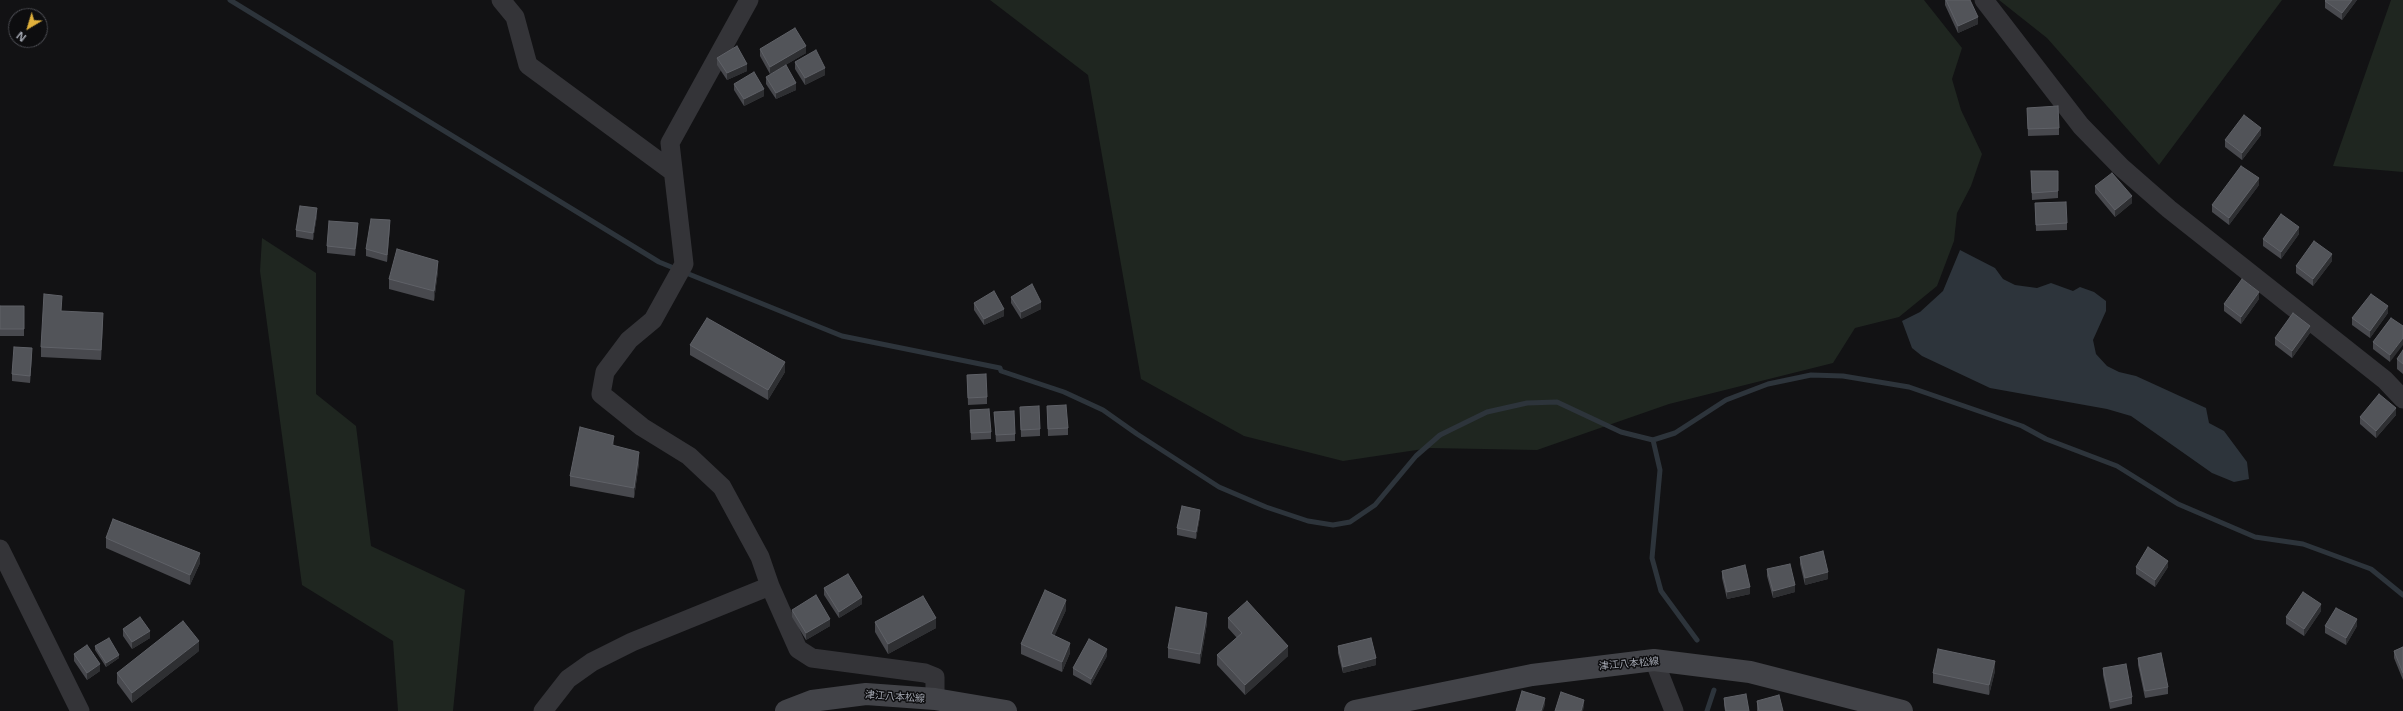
<!DOCTYPE html>
<meta charset="utf-8">
<style>
body{margin:0}
#map{position:relative;width:2403px;height:711px;overflow:hidden;background:#121214;font-family:"Open Sans",sans-serif}
canvas{display:block}
.north{position:absolute;left:8px;top:8px;width:40px;height:40px;box-sizing:border-box;background:#0d0d0f;border:1px solid #4a4b51;border-radius:50%;rotate:218deg;font-size:11px;font-weight:700;line-height:16px;text-align:center;color:#a5a9b3}
.north::after{content:'';display:block;margin:auto;width:14px;height:18px;background:#e1b13c;clip-path:polygon(50% 0,100% 100%,50% 72%,0 100%)}
</style>
<div id="map">
<canvas width="2403" height="711"></canvas>
<div class="north">N</div>
</div>
<script>
const c = document.querySelector('canvas').getContext('2d');
c.lineJoin = 'round';
function fill(path, color) {
  c.fillStyle = color;
  c.fill(path, 'evenodd');
}
function poly(rows) {
  const path = new Path2D();
  for (const r of rows) {
    path.moveTo(r[0], r[1]);
    for (let i = 2; i < r.length; i += 2) path.lineTo(r[i], r[i + 1]);
  }
  return path;
}
function strokePath(path, color, width, dash) {
  c.strokeStyle = color;
  c.lineWidth = width;
  c.lineCap = dash ? 'butt' : 'round';
  c.setLineDash(dash || []);
  c.stroke(path);
}
function write(font, color, halo, rows, align = 'center') {
  c.font = font + ' "Open Sans","Noto Sans JP",sans-serif';
  c.lineWidth = 3;
  c.setLineDash([]);
  c.textBaseline = 'middle';
  c.strokeStyle = halo;
  c.fillStyle = color;
  for (const [text, x, y, turn = 0] of rows) {
    c.save();
    c.translate(x, y);
    c.rotate((+turn || 0) * Math.PI / 180);
    c.textAlign = isNaN(turn) ? turn : align;
    if (halo) c.strokeText(text, 0, 0);
    c.fillText(text, 0, 0);
    c.restore();
  }
}
fill(poly([
 [990,0,1924,0,1962,48,1952,79,1961,110,1982,154,1971,186,1957,213,1954,241,1937,286,1899,317,1855,328,1833,363,1669,404,1537,450,1430,448,1343,461,1244,436,1141,379,1088,75],
 [1999,0,2282,0,2159,165,2047,38],
 [2391,0,2403,0,2403,172,2333,166],
 [262,238,316,273,316,394,356,426,371,546,465,590,453,711,398,711,393,641,302,585,260,271]
]), '#1f2620');
fill(poly([
 [1960,250,1995,268,2003,279,2015,285,2037,288,2051,283,2073,291,2080,287,2094,292,2106,301,2106,311,2093,340,2096,354,2107,366,2119,372,2136,376,2206,408,2209,423,2224,431,2247,462,2249,479,2234,482,2212,473,2131,416,2107,409,1990,388,1922,356,1912,348,1902,321,1920,312,1943,291]
]), '#2d343b');
strokePath(poly([
 [230,0,659,262,842,336,1000,368,1001,371,1064,392,1103,410,1137,434,1219,487,1266,507,1308,521,1333,525,1350,522,1375,505,1416,456,1440,435,1487,412,1527,403,1557,402,1621,432,1653,440,1675,433,1726,400,1768,384,1811,375,1843,376,1909,387,2022,426,2046,439,2117,466,2178,504,2255,537,2303,544,2371,569,2403,595],
 [1653,440,1660,470,1652,558,1661,591,1697,640],
 [1707,711,1714,690]
]), '#2d343b', 5);
strokePath(poly([
 [501,0,515,17,528,65,672,171],
 [749,0,670,143,684,264,653,320,629,340,605,372,601,394,642,427,689,456,722,487,760,557,770,586,798,649,812,658,925,673,935,677,935,699],
 [1984,0,2081,126,2121,167,2169,209,2385,380,2403,399],
 [0,549,80,711],
 [1654,660,1674,711],
 [543,711,568,679,592,662,632,642,770,586]
]), '#343438', 19);
strokePath(poly([
 [786,711,812,701,866,694,935,699,1006,711],
 [1355,711,1532,675,1654,660,1750,672,1902,711]
]), '#424348', 22);
fill(poly([
 [1945,0,1970,0,1978,24,1958,33,1945,5],
 [2326,0,2357,0,2342,20,2325,8,2325,1],
 [760,49,806,53,770,74,760,56],
 [717,58,747,71,727,80,717,65],
 [795,62,825,75,805,85,795,69],
 [766,77,796,90,776,99,766,84],
 [734,84,764,96,744,106,734,90],
 [2027,108,2059,128,2059,135,2028,136],
 [2261,135,2242,160,2225,147,2225,140],
 [2031,171,2058,171,2058,198,2032,200],
 [2259,185,2229,225,2212,212,2212,205],
 [2095,186,2132,203,2115,217,2095,193],
 [2035,203,2067,223,2067,230,2036,231],
 [317,215,313,240,296,237,296,230],
 [390,227,387,262,366,256,366,249],
 [358,230,355,256,327,253,327,246],
 [2299,234,2281,259,2263,246,2263,239],
 [2332,261,2313,286,2296,273,2296,266],
 [438,271,434,301,389,289,389,279],
 [1011,297,1041,309,1021,319,1011,303],
 [2259,299,2241,324,2224,311,2224,304],
 [974,303,1004,316,984,325,974,310],
 [0,306,24,306,24,336,0,336],
 [62,311,103,323,101,360,41,357,41,347],
 [2388,313,2370,338,2352,325,2352,318],
 [2391,318,2390,362,2373,349,2373,342],
 [2310,333,2292,358,2275,345,2275,338],
 [690,345,785,372,768,400,690,355],
 [2403,350,2403,374,2397,369,2397,359],
 [32,355,30,383,12,381,12,374],
 [967,375,987,397,987,404,968,405],
 [1047,406,1068,428,1068,435,1048,436],
 [1020,407,1040,429,1040,436,1021,437],
 [970,410,991,432,991,439,971,440],
 [994,412,1015,434,1015,441,996,442],
 [2396,415,2376,438,2360,424,2360,417],
 [639,463,634,498,570,486,570,476],
 [1200,516,1196,539,1177,535,1177,528],
 [106,538,200,563,190,585,106,548],
 [1800,557,1828,579,1805,585,1800,564],
 [2136,567,2168,567,2155,587,2136,574],
 [1767,569,1795,592,1773,598,1767,576],
 [1722,571,1750,594,1727,599,1722,578],
 [824,588,862,604,839,618,824,595],
 [792,610,830,626,806,640,792,617],
 [1066,610,1054,636,1070,653,1062,672,1021,654,1021,644],
 [2321,611,2304,636,2286,624,2286,617],
 [1228,618,1288,656,1245,695,1217,665,1217,655,1237,638,1228,628],
 [875,622,936,628,888,654,875,632],
 [1207,623,1200,664,1168,658,1168,648],
 [2325,626,2357,626,2346,645,2325,633],
 [123,629,150,638,132,649,123,636],
 [95,646,119,658,106,667,95,650],
 [1338,646,1376,665,1343,673,1338,653],
 [2403,647,2403,680,2394,658,2394,651],
 [199,651,132,703,117,683,117,673],
 [74,654,100,671,87,680,74,661],
 [1107,656,1091,685,1073,675,1073,668],
 [2138,658,2168,687,2168,694,2145,698,2138,665],
 [2103,668,2132,697,2132,704,2110,709,2103,675],
 [1995,671,1989,695,1933,683,1933,673],
 [1724,698,1749,711,1725,711,1724,705],
 [1757,701,1783,711,1757,711]
]), '#48494e');
fill(poly([
 [2352,0,2357,0,2342,20,2342,13],
 [1978,17,1978,24,1958,33,1958,26],
 [806,46,806,53,770,74,770,67],
 [747,64,747,71,727,80,727,73],
 [825,68,825,75,805,85,805,78],
 [796,83,796,90,776,99,776,93],
 [764,89,764,96,744,106,744,99],
 [2261,128,2261,135,2242,160,2242,153],
 [2259,178,2259,185,2229,225,2229,218],
 [2132,196,2132,203,2115,217,2115,210],
 [317,208,317,215,313,240,313,233],
 [390,220,390,227,387,262,387,255],
 [358,223,358,230,355,256,355,249],
 [2299,227,2299,234,2281,259,2281,252],
 [2332,254,2332,261,2313,286,2313,279],
 [438,261,438,271,434,301,434,291],
 [2259,292,2259,299,2241,324,2241,317],
 [1041,302,1041,309,1021,319,1021,312],
 [2388,306,2388,313,2370,338,2370,331],
 [1004,309,1004,316,984,325,984,319],
 [103,313,103,323,101,360,101,350],
 [2310,326,2310,333,2292,358,2292,351],
 [2403,338,2403,345,2390,362,2390,355],
 [32,348,32,355,30,383,30,376],
 [785,362,785,372,768,400,768,390],
 [2396,408,2396,415,2376,438,2376,431],
 [614,436,614,446,612,445],
 [639,452,639,463,634,498,634,488],
 [1200,510,1200,516,1196,539,1196,532],
 [200,553,200,563,190,585,190,575],
 [2168,561,2168,567,2155,587,2155,580],
 [1828,572,1828,579,1805,585,1805,578],
 [1795,585,1795,592,1773,598,1773,591],
 [1750,587,1750,594,1727,599,1727,592],
 [862,597,862,604,839,618,839,612],
 [1066,600,1066,610,1051,644,1051,634],
 [2321,604,2321,611,2304,636,2304,629],
 [1207,613,1207,623,1200,664,1200,654],
 [936,618,936,628,888,654,888,644],
 [830,619,830,626,806,640,806,633],
 [2357,619,2357,626,2346,645,2346,638],
 [150,631,150,638,132,649,132,642],
 [199,641,199,651,132,703,132,693],
 [1070,643,1070,653,1062,672,1062,662],
 [1288,646,1288,656,1245,695,1245,685],
 [1107,649,1107,656,1091,685,1091,679],
 [119,655,119,658,106,667,106,663],
 [1376,658,1376,665,1343,673,1343,667],
 [1995,661,1995,671,1989,695,1989,685],
 [100,664,100,671,87,680,87,673],
 [1545,698,1545,705,1543,711,1541,711],
 [1584,700,1584,707,1583,711,1581,711]
]), '#2e2f32');
const building = poly([
 [1946,0,1970,0,1978,17,1958,26,1946,0],
 [2326,0,2352,0,2342,13,2325,1,2326,0],
 [795,28,806,46,770,67,760,49,795,28],
 [737,46,747,64,727,73,717,58,737,46],
 [816,50,825,68,805,78,795,62,816,50],
 [786,65,796,83,776,93,766,77,786,65],
 [754,72,764,89,744,99,734,84,754,72],
 [2058,106,2059,128,2028,129,2027,108,2058,106],
 [2244,115,2261,128,2242,153,2225,140,2244,115],
 [2241,166,2259,178,2229,218,2212,205,2241,166],
 [2031,171,2058,171,2058,191,2032,193,2031,171],
 [2112,173,2132,196,2115,210,2095,186,2112,173],
 [2066,202,2067,223,2036,225,2035,203,2066,202],
 [300,206,317,208,313,233,296,230,300,206],
 [2281,214,2299,227,2281,252,2263,239,2281,214],
 [371,219,390,220,387,255,366,249,371,219],
 [329,221,358,223,355,249,327,246,329,221],
 [2314,241,2332,254,2313,279,2296,266,2314,241],
 [397,249,438,261,434,291,389,279,397,249],
 [2242,279,2259,292,2241,317,2224,304,2242,279],
 [1032,284,1041,302,1021,312,1011,297,1032,284],
 [994,291,1004,309,984,319,974,303,994,291],
 [44,294,62,296,61,311,103,313,101,350,41,347,44,294],
 [2371,294,2388,306,2370,331,2352,318,2371,294],
 [0,306,24,306,24,329,0,329,0,306],
 [2293,313,2310,326,2292,351,2275,338,2293,313],
 [707,318,785,362,768,390,690,345,707,318],
 [2391,318,2403,326,2403,338,2390,355,2373,342,2391,318],
 [14,347,32,348,30,376,12,374,14,347],
 [2403,350,2403,364,2397,359,2403,350],
 [986,374,987,397,968,398,967,375,986,374],
 [2379,394,2396,408,2376,431,2360,417,2379,394],
 [1066,405,1068,428,1048,429,1047,406,1066,405],
 [1039,406,1040,429,1021,430,1020,407,1039,406],
 [989,409,991,432,971,433,970,410,989,409],
 [1014,411,1015,434,996,435,994,412,1014,411],
 [580,427,614,436,612,445,639,452,634,488,570,476,580,427],
 [1182,506,1200,510,1196,532,1177,528,1182,506],
 [113,519,200,553,190,575,106,538,113,519],
 [2148,547,2168,561,2155,580,2136,567,2148,547],
 [1823,551,1828,572,1805,578,1800,557,1823,551],
 [1790,564,1795,585,1773,591,1767,569,1790,564],
 [1745,565,1750,587,1727,592,1722,571,1745,565],
 [848,574,862,597,839,612,824,588,848,574],
 [1045,590,1066,600,1051,634,1070,643,1062,662,1021,644,1045,590],
 [2303,592,2321,604,2304,629,2286,617,2303,592],
 [816,595,830,619,806,633,792,610,816,595],
 [923,596,936,618,888,644,875,622,923,596],
 [1247,601,1288,646,1245,685,1217,655,1242,633,1228,618,1247,601],
 [1176,607,1207,613,1200,654,1168,648,1176,607],
 [2336,608,2357,619,2346,638,2325,626,2336,608],
 [140,617,150,631,132,642,123,629,140,617],
 [183,621,199,641,132,693,117,673,183,621],
 [109,638,119,655,106,663,95,646,109,638],
 [1371,638,1376,658,1343,667,1338,646,1371,638],
 [1089,639,1107,649,1091,679,1073,668,1089,639],
 [87,645,100,664,87,673,74,654,87,645],
 [2403,647,2403,673,2394,651,2403,647],
 [1938,649,1995,661,1989,685,1933,673,1938,649],
 [2161,653,2168,687,2145,691,2138,658,2161,653],
 [2126,664,2132,697,2110,702,2103,668,2126,664],
 [1522,691,1545,698,1541,711,1516,711,1522,691],
 [1561,692,1584,700,1581,711,1555,711,1561,692],
 [1746,694,1749,711,1726,711,1724,698,1746,694],
 [1779,695,1783,711,1759,711,1757,701,1779,695]
]);
fill(building, '#525459');
strokePath(building, '#5f6167', 1);
write('10px', '#a5a9b3', '#0d0d0f', [
 ["津江八本松線",1629,664,-5],
 ["津江八本松線",895,697,4]
]);
</script>
